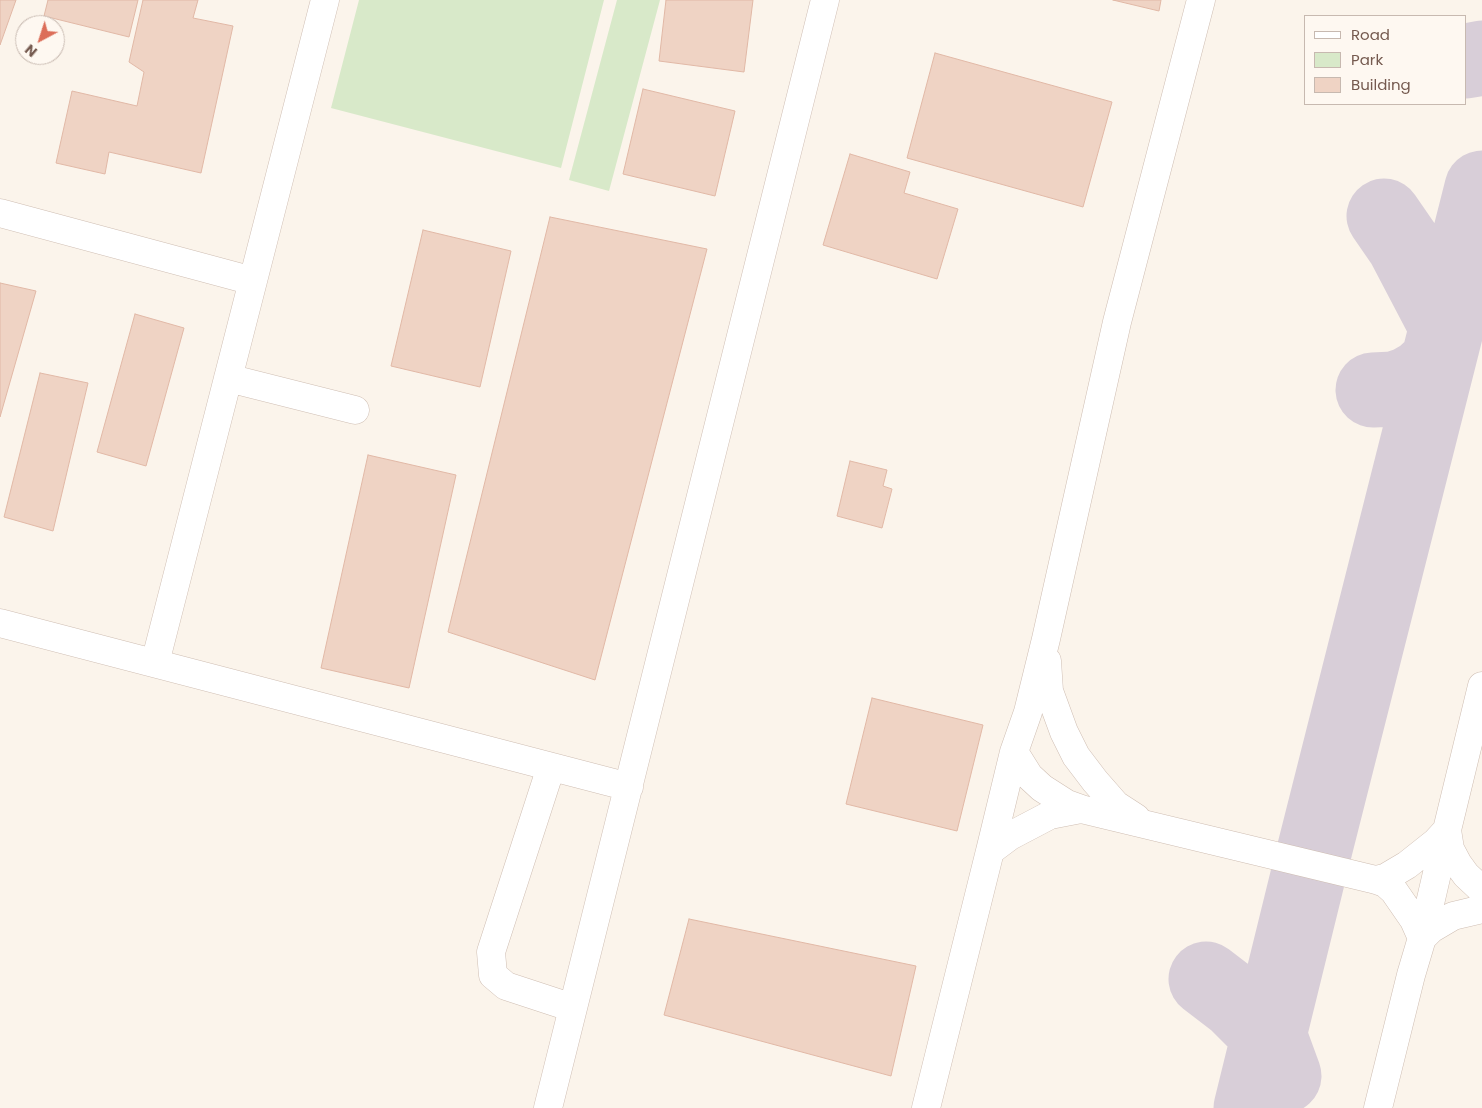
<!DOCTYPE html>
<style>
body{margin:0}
#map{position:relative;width:1482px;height:1108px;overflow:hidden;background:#fbf4eb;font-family:Poppins,sans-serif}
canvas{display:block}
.legend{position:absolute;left:1304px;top:15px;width:162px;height:90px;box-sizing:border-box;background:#fef8f1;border:1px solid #c7b9b0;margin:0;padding:6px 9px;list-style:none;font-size:15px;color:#755a4f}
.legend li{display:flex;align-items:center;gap:10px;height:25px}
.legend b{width:25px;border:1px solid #c7b9b0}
.north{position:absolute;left:15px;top:15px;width:50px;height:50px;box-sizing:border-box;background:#fef8f1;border:1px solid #c7b9b0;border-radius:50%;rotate:220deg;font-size:14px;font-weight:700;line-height:20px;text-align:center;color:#755a4f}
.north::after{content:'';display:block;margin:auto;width:18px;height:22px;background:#dc6e59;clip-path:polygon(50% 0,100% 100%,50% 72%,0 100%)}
</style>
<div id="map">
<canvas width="1482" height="1108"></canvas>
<ul class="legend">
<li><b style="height:6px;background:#fff"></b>Road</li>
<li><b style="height:14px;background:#d8e9c9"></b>Park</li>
<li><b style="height:14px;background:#efd3c4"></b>Building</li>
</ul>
<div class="north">N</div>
</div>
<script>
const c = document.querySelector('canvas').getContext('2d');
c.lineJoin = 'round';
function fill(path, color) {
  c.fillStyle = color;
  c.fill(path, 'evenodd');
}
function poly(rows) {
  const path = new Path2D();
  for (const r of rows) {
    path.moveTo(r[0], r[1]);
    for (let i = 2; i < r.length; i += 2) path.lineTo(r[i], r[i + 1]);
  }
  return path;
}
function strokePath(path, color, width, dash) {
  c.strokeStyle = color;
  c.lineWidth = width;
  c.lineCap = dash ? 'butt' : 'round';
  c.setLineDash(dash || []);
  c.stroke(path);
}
fill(poly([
 [359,0,604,0,561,168,331,108],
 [617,0,660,0,609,191,569,180]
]), '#d8e9c9');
strokePath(poly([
 [1466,61,1482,58],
 [1384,216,1404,245,1447,327],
 [1373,390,1394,389,1409,384,1423,376,1438,362],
 [1206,979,1236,1002,1269,1035,1284,1076],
 [1251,1108,1311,864,1482,188]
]), '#d8ced8', 75);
const building = poly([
 [0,0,16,0,0,45,0,0],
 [48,0,138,0,129,37,44,16,48,0],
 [143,0,198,0,193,18,233,26,201,173,109,152,105,174,56,163,72,91,137,106,144,72,129,62,143,0],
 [666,0,753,0,744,72,659,61,666,0],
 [1113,0,1161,0,1159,11,1113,0],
 [935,53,1112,102,1083,207,907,158,935,53],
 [643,89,735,111,715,196,623,174,643,89],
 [850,154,910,172,904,193,958,209,937,279,823,245,850,154],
 [550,217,707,249,595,680,448,632,550,217],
 [423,230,511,251,480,387,391,366,423,230],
 [0,283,36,291,0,417,0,283],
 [135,314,184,328,146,466,97,452,135,314],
 [40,373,88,383,53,531,4,517,40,373],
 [368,455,456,475,409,688,321,668,368,455],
 [850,461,887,470,883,486,892,489,882,528,837,516,850,461],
 [872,698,983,725,957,831,846,804,872,698],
 [689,919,916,966,891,1076,664,1015,689,919]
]);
fill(building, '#efd3c4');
strokePath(building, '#e1b8a6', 1);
const minor = poly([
 [0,213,253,281],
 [228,378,355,410],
 [0,623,629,787],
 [1047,661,1049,691,1064,732,1076,756,1095,781,1116,805,1136,818],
 [155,663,325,0],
 [1482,686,1447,830,1450,849,1458,864,1466,875,1482,890],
 [1014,752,1029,776,1042,788,1067,804,1081,809],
 [551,767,491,952,493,975,506,986,573,1008],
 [990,851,1014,752,1028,712,1046,639,1117,322,1201,0],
 [1376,880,1385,878,1407,865,1436,842,1447,830],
 [1422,938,1431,929,1453,916,1482,909],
 [548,1108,825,0],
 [926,1108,990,851,1010,836,1050,815,1081,809,1376,880,1385,883,1394,891,1414,920,1422,938],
 [1378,1108,1411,975,1422,938,1447,830]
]);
strokePath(minor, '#cfbeb3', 29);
strokePath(minor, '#fff', 28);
</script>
